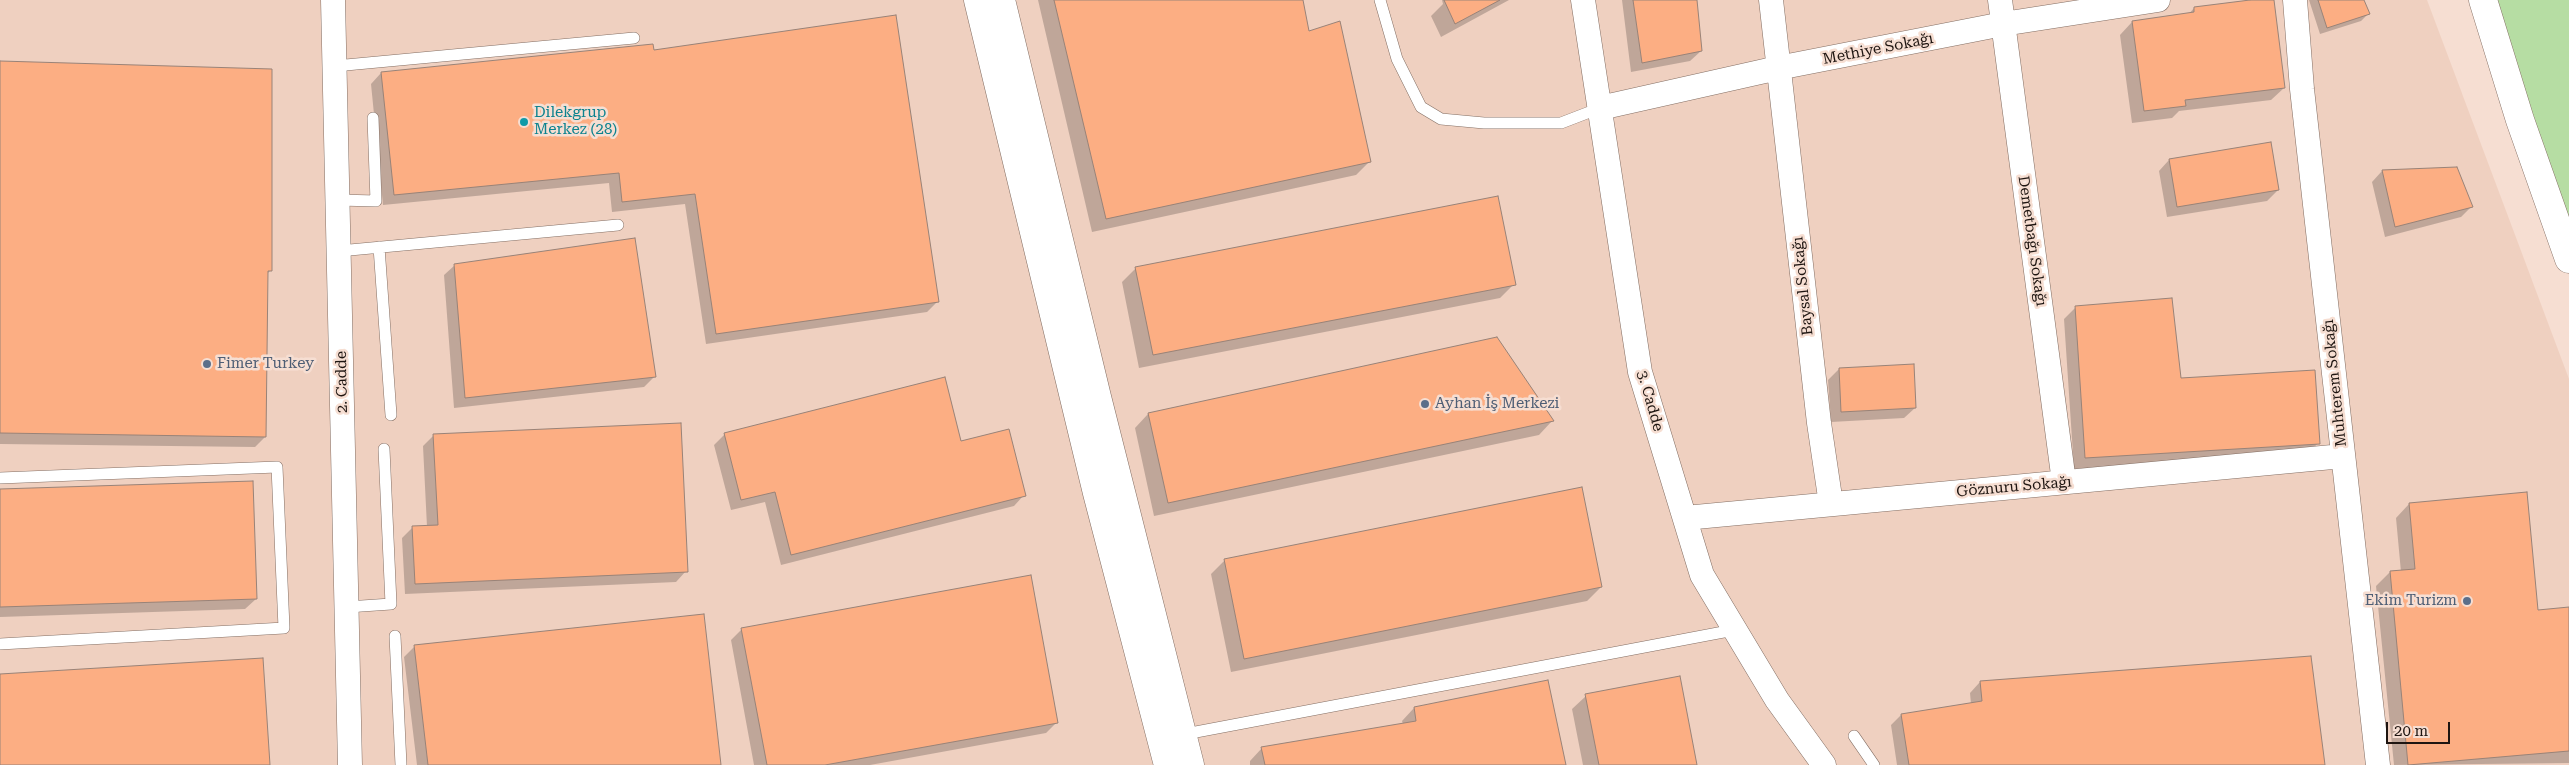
<!DOCTYPE html>
<meta charset="utf-8">
<style>
body{margin:0}
#map{position:relative;width:2569px;height:765px;overflow:hidden;background:#f6ded2;font-family:"Roboto Serif",serif}
canvas{display:block}
.scale{position:absolute;left:2386px;top:722px;width:64px;height:22px;box-sizing:border-box;border:2px solid #1e1511;border-top:0;padding-left:6px;font-size:15px;line-height:18px;white-space:nowrap;color:#1e1511;-webkit-text-stroke:4px #f6ded2;paint-order:stroke}
</style>
<div id="map">
<canvas width="2569" height="765"></canvas>
<div class="scale">20 m</div>
</div>
<script>
const c = document.querySelector('canvas').getContext('2d');
c.lineJoin = 'round';
function fill(path, color) {
  c.fillStyle = color;
  c.fill(path, 'evenodd');
}
function poly(rows) {
  const path = new Path2D();
  for (const r of rows) {
    path.moveTo(r[0], r[1]);
    for (let i = 2; i < r.length; i += 2) path.lineTo(r[i], r[i + 1]);
  }
  return path;
}
function strokePath(path, color, width, dash) {
  c.strokeStyle = color;
  c.lineWidth = width;
  c.lineCap = dash ? 'butt' : 'round';
  c.setLineDash(dash || []);
  c.stroke(path);
}
function write(font, color, halo, rows, align = 'center') {
  c.font = font + ' "Roboto Serif",serif';
  c.lineWidth = 5;
  c.setLineDash([]);
  c.textBaseline = 'middle';
  c.strokeStyle = halo;
  c.fillStyle = color;
  for (const [text, x, y, turn = 0] of rows) {
    c.save();
    c.translate(x, y);
    c.rotate((+turn || 0) * Math.PI / 180);
    c.textAlign = isNaN(turn) ? turn : align;
    if (halo) c.strokeText(text, 0, 0);
    c.fillText(text, 0, 0);
    c.restore();
  }
}
fill(poly([
 [0,0,2427,0,2569,379,2569,765,0,765]
]), '#efd0c0');
fill(poly([
 [2492,0,2569,0,2569,241]
]), '#b6dda3');
fill(poly([
 [1038,0,1302,0,1308,33,1370,161,1356,175,1092,232],
 [1442,0,1509,0,1441,37,1431,16,1443,4],
 [1622,0,1696,0,1701,51,1690,61,1631,72],
 [2260,0,2273,0,2284,88,2271,100,2179,111,2172,118,2132,123,2120,35,2132,22,2188,15,2194,8],
 [2309,0,2363,0,2368,14,2361,21,2320,34],
 [653,52,938,301,927,312,706,344,685,204,612,212,609,183,383,205,371,84,381,73],
 [0,63,271,270,267,274,265,437,255,447,0,444],
 [2169,160,2278,190,2267,201,2167,217,2159,171],
 [2456,168,2471,207,2461,217,2385,237,2372,182,2382,171],
 [455,265,654,377,644,387,454,408,444,275],
 [1136,268,1514,284,1500,298,1139,368,1122,282],
 [2076,307,2180,379,2318,443,2307,455,2074,469,2064,319],
 [1839,369,1915,408,1904,418,1831,422,1828,380],
 [1148,414,1552,421,1539,435,1154,516,1135,428],
 [725,434,961,443,1024,495,1014,506,781,565,765,502,731,510,714,445],
 [434,435,686,571,676,582,405,594,402,538,413,527,427,527,423,446],
 [0,490,256,599,245,609,0,617],
 [2409,504,2537,612,2569,609,2569,763,2394,765,2376,586,2390,572,2401,572,2396,518],
 [1225,560,1601,587,1587,601,1231,672,1211,574],
 [742,629,1057,722,1046,733,870,765,754,765,731,640],
 [415,646,720,765,417,765,404,657],
 [1547,681,1564,765,1250,765,1250,761,1262,748,1403,724,1402,721,1414,708],
 [1980,682,2323,765,1897,765,1891,725,1901,715,1971,704,1970,693],
 [1586,696,1696,765,1583,765,1572,709]
]), '#0003');
const building = poly([
 [1054,0,1303,0,1309,31,1340,21,1371,162,1106,219,1054,0],
 [1444,0,1500,0,1455,24,1444,0],
 [1633,0,1697,0,1702,51,1642,63,1633,0],
 [2250,0,2274,0,2285,88,2185,100,2186,106,2144,111,2132,21,2194,12,2194,7,2250,0],
 [2318,0,2364,0,2370,14,2327,28,2318,0],
 [896,15,939,302,716,334,695,194,622,202,619,173,394,195,381,72,653,44,654,50,896,15],
 [0,61,272,69,272,271,268,271,266,437,0,433,0,61],
 [2271,142,2279,190,2177,207,2169,159,2271,142],
 [2457,167,2473,207,2395,227,2382,170,2457,167],
 [1498,196,1516,285,1153,355,1135,267,1498,196],
 [635,238,656,377,465,398,454,264,635,238],
 [2172,298,2181,378,2315,370,2320,444,2085,458,2075,306,2172,298],
 [1497,337,1554,421,1168,503,1148,413,1497,337],
 [1914,364,1916,408,1841,412,1839,368,1914,364],
 [945,377,961,441,1009,429,1026,496,791,555,775,492,741,500,724,433,945,377],
 [681,423,688,572,415,584,412,526,438,525,433,434,681,423],
 [253,481,257,599,0,607,0,489,253,481],
 [1582,487,1602,587,1244,659,1224,559,1582,487],
 [2527,492,2538,610,2569,607,2569,751,2408,765,2390,571,2415,569,2409,503,2527,492],
 [1031,575,1058,723,825,765,767,765,741,628,1031,575],
 [704,614,721,765,428,765,414,645,704,614],
 [2311,656,2325,765,1909,765,1901,714,1982,701,1980,681,2311,656],
 [263,658,270,765,0,765,0,674,263,658],
 [1680,676,1697,765,1599,765,1585,694,1680,676],
 [1548,680,1566,765,1265,765,1261,747,1416,721,1414,707,1548,680]
]);
fill(building, '#fcae83');
strokePath(building, '#998378', 1);
const lane = poly([
 [1380,0,1397,59,1421,107,1441,119,1484,123,1561,123,1600,108],
 [335,66,634,38],
 [338,200,376,201,373,118],
 [379,247,391,415],
 [339,251,618,225],
 [0,478,277,467,284,628,0,644],
 [347,607,391,604,384,449],
 [395,636,401,765],
 [1180,735,1734,630],
 [1854,736,1874,765]
]);
const street = poly([
 [333,0,350,765],
 [1583,0,1640,372,1702,575,1777,700,1824,765],
 [1771,0,1819,423,1831,504],
 [2000,0,2064,482],
 [2295,0,2302,89,2378,765],
 [1600,108,1778,68,2003,24,2158,0],
 [1685,518,2343,456]
]);
const secondary = poly([
 [978,0,1097,493,1168,765],
 [1001,0,1097,397,1190,765],
 [2483,0,2520,120,2569,259]
]);
strokePath(lane, '#846f64', 12);
strokePath(street, '#846f64', 25);
strokePath(secondary, '#846f64', 29);
strokePath(lane, '#fff', 11);
strokePath(street, '#fff', 24);
strokePath(secondary, '#fff', 28);
for (const [x, y, r, color] of [
 [524,122,5,"#0f9aa8"],
 [207,364,5,"#5c6f8a"],
 [1425,404,5,"#5c6f8a"],
 [2467,601,5,"#5c6f8a"]
]) {
  const dot = new Path2D();
  dot.arc(x, y, r, 0, 2 * Math.PI);
  c.fillStyle = color;
  c.fill(dot);
  strokePath(dot, '#f6ded2', 2);
}
write('15px', '#1e1511', '#f6ded2', [
 ["Methiye Sokağı",1878,49,-11],
 ["Demetbağı Sokağı",2032,241,82],
 ["Baysal Sokağı",1803,286,-96],
 ["2. Cadde",342,382,-91],
 ["Muhterem Sokağı",2335,383,-96],
 ["3. Cadde",1650,401,74],
 ["Göznuru Sokağı",2014,487,-5]
]);
write('15px', '#0d838f', '#f6ded2', [
 ["Dilekgrup",534,113],
 ["Merkez (28)",534,130]
], 'left');
write('15px', '#4e5e75', '#f6ded2', [
 ["Fimer Turkey",217,364],
 ["Ayhan İş Merkezi",1435,404],
 ["Ekim Turizm",2457,601,"right"]
], 'left');
</script>
